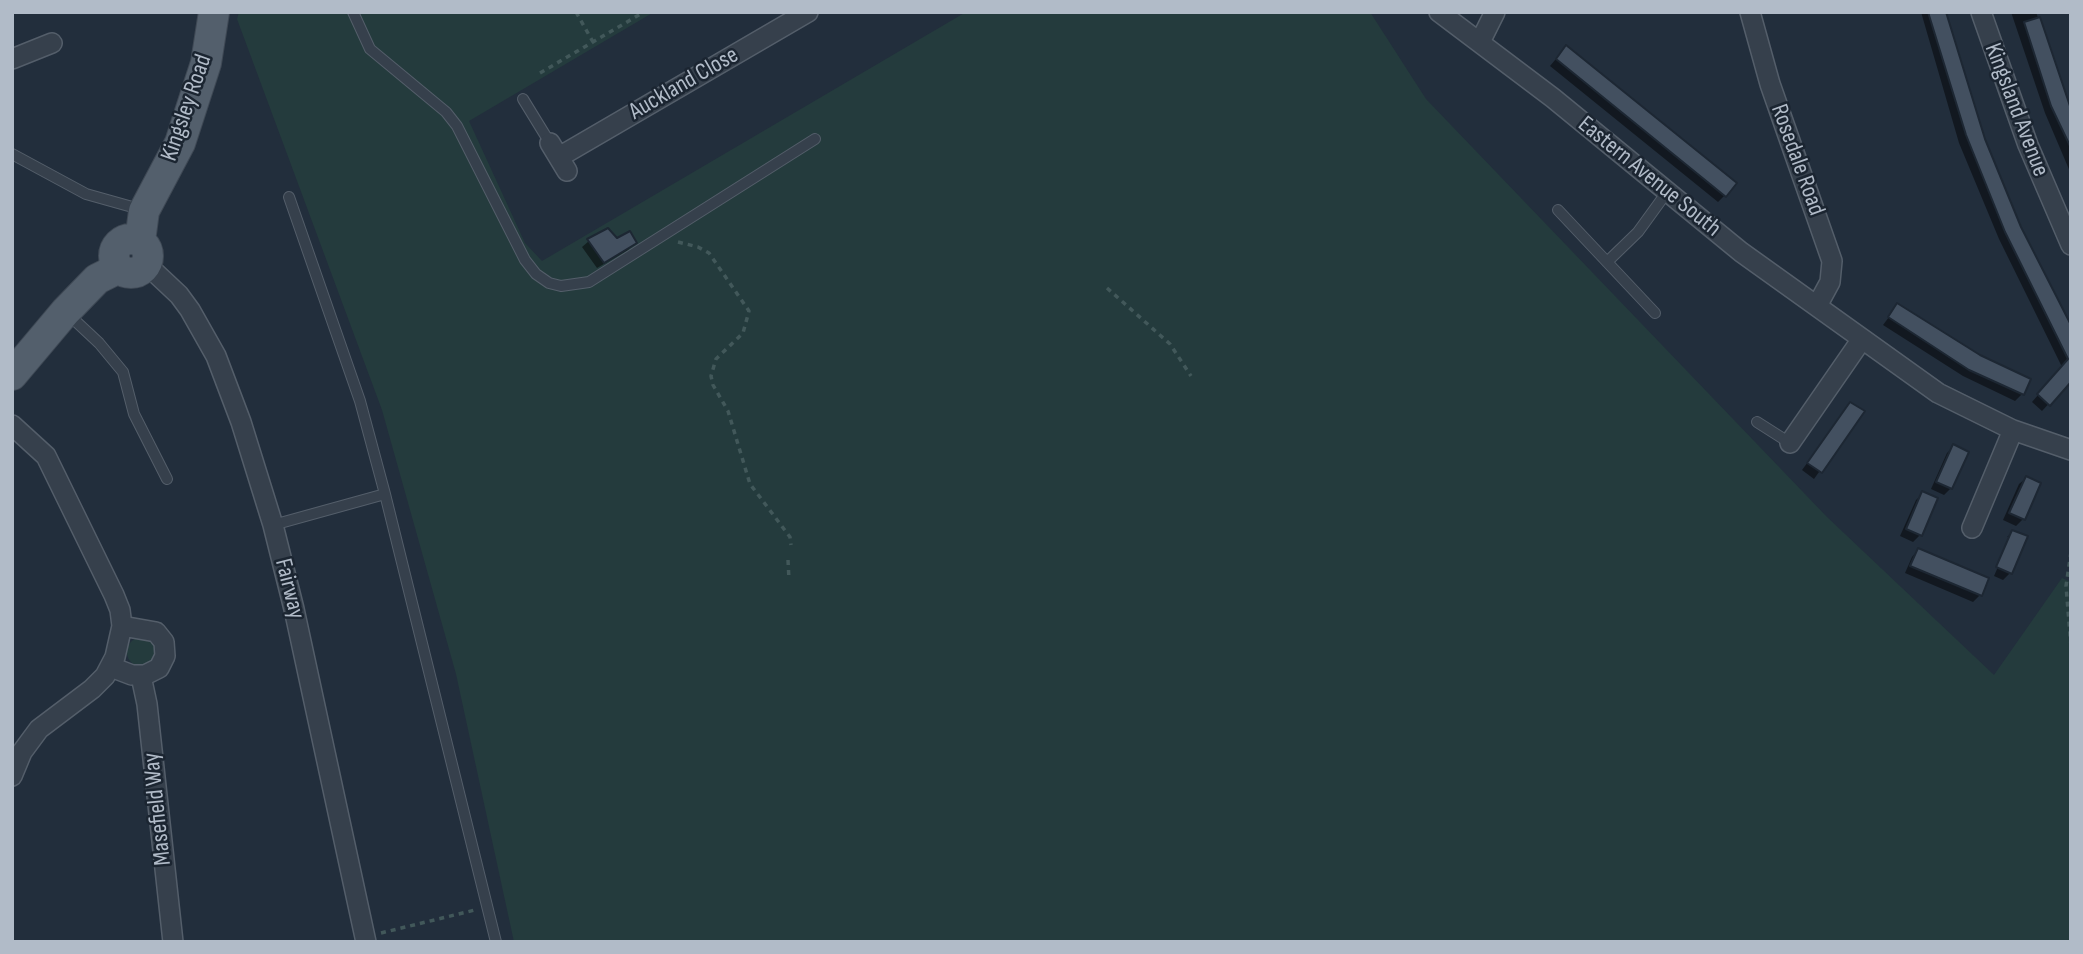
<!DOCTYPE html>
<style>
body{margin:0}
#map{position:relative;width:2083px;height:954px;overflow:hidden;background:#222e3c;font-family:"Sofia Sans Condensed",sans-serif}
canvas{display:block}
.frame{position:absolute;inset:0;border:14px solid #b1bbc8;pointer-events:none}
</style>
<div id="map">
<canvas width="2083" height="954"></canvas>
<div class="frame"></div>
</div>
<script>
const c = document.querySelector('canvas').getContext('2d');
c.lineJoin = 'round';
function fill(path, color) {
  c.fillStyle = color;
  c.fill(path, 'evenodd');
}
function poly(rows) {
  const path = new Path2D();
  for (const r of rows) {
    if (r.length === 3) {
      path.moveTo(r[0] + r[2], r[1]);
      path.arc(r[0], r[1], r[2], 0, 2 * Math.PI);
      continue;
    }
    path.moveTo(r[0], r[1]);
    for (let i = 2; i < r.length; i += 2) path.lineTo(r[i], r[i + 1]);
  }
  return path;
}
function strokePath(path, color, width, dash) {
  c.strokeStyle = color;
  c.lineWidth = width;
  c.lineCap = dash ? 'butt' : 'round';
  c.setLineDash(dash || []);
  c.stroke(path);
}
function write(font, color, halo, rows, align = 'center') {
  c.font = font + ' "Sofia Sans Condensed",sans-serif';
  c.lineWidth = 5;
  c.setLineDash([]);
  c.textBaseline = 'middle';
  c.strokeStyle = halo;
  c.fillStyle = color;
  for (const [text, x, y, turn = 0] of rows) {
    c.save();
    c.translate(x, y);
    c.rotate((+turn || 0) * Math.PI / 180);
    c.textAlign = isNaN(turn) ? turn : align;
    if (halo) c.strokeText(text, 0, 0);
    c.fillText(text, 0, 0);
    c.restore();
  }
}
fill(poly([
 [239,12,654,12,469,121,525,243,542,261,966,12,1370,12,1426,99,1827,517,1994,675,2062,578,2071,582,2071,942,514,942,456,674,382,410,237,19],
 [142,652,15]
]), '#243b3d');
fill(poly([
 [1921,12,1945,12,1983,139,2071,348,2071,380,2042,411,2032,402,2062,367,1999,239,1959,143],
 [2011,12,2036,12,2071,110,2071,174,2045,113],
 [1560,54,1725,195,1718,202,1550,66],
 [616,240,634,243,628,250,597,268,582,247,589,241],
 [1898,305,1979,357,2022,394,2015,401,1963,376,1883,325],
 [1851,404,1862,412,1814,479,1802,470],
 [1953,447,1951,488,1944,495,1931,489,1947,453],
 [2026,478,2023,519,2016,526,2003,520,2019,484],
 [1923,493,1920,535,1913,542,1900,536,1916,500],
 [2013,532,2010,573,2003,580,1994,576,2011,537,2007,537],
 [1918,550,1980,595,1973,602,1905,573,1912,557]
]), '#0007');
const building = poly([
 [1928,12,1946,12,1985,139,2021,227,2071,325,2071,382,2050,406,2037,394,2068,359,2005,232,1966,135,1928,12],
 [2040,17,2071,109,2071,148,2051,106,2024,22,2040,17],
 [1566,45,1737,183,1726,197,1556,59,1566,45],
 [608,228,617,238,630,231,637,243,604,263,587,239,608,228],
 [1897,303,1980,355,2031,379,2024,395,1969,370,1888,317,1897,303],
 [1850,402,1865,411,1822,473,1807,463,1850,402],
 [1953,444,1969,452,1952,489,1936,482,1953,444],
 [2026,476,2041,483,2025,520,2009,513,2026,476],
 [1922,491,1938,498,1922,536,1906,529,1922,491],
 [2012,530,2028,536,2012,574,1996,567,2012,530],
 [1918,548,1989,578,1982,596,1910,566,1918,548]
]);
fill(building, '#435060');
strokePath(building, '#1d2733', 2);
const lane = poly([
 [353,12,370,49,446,112,457,126,525,260,536,274,549,283,561,286,589,282,815,139],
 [523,99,550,143],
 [12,154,86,194,143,210],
 [289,197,360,401,385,494,496,942],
 [1558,210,1655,313],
 [1607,262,1638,232,1667,192],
 [68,314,99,343,123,372,134,414,167,479],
 [1757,422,1790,443],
 [273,525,385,494]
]);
const street = poly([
 [1439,12,1553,98,1741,252,1938,393,2013,430,2071,450],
 [1750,12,1770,84,1832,261,1830,282,1817,306],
 [1981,12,2028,145,2071,245],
 [1480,42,1495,12],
 [12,59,52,43],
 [550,143,567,171],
 [559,157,808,12],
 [146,264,179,295,190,310,216,356,241,422,273,525,294,609,366,942],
 [12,425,46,456,114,595,120,610,122,626,115,657,105,676,92,689,39,729,22,752,12,776],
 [1790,443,1862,339],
 [1972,528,2013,430],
 [111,667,132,675,145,675,159,668,165,656,164,642,156,632,122,626],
 [141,676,147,704,173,942]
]);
const primary = poly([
 [131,256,17],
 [140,241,144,211,180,143,206,63,214,12],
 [12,375,65,312,97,279,119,268]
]);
strokePath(lane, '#545e6a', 12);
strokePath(street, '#545e6a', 22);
strokePath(primary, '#3f4955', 32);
strokePath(poly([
 [576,12,593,42],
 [540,73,644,12],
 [678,242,698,247,709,253,749,311,743,333,716,359,711,376,713,385,728,411,750,484,790,537,791,545],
 [1107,288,1170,344,1191,376],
 [2071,552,2066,586,2071,647],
 [788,560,789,580],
 [381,933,475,910]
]), '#42585a', 3.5, [5, 5]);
strokePath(lane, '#36404c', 10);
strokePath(street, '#36404c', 19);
strokePath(primary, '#535f6c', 30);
write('24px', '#b1bbc8', '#1b2531', [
 ["Auckland Close",684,84,-30],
 ["Kingsley Road",187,108,-71],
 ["Kingsland Avenue",2016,110,69],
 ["Rosedale Road",1797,160,70],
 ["Eastern Avenue South",1649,177,39],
 ["Fairway",289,589,76],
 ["Masefield Way",158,809,-96]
]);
</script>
